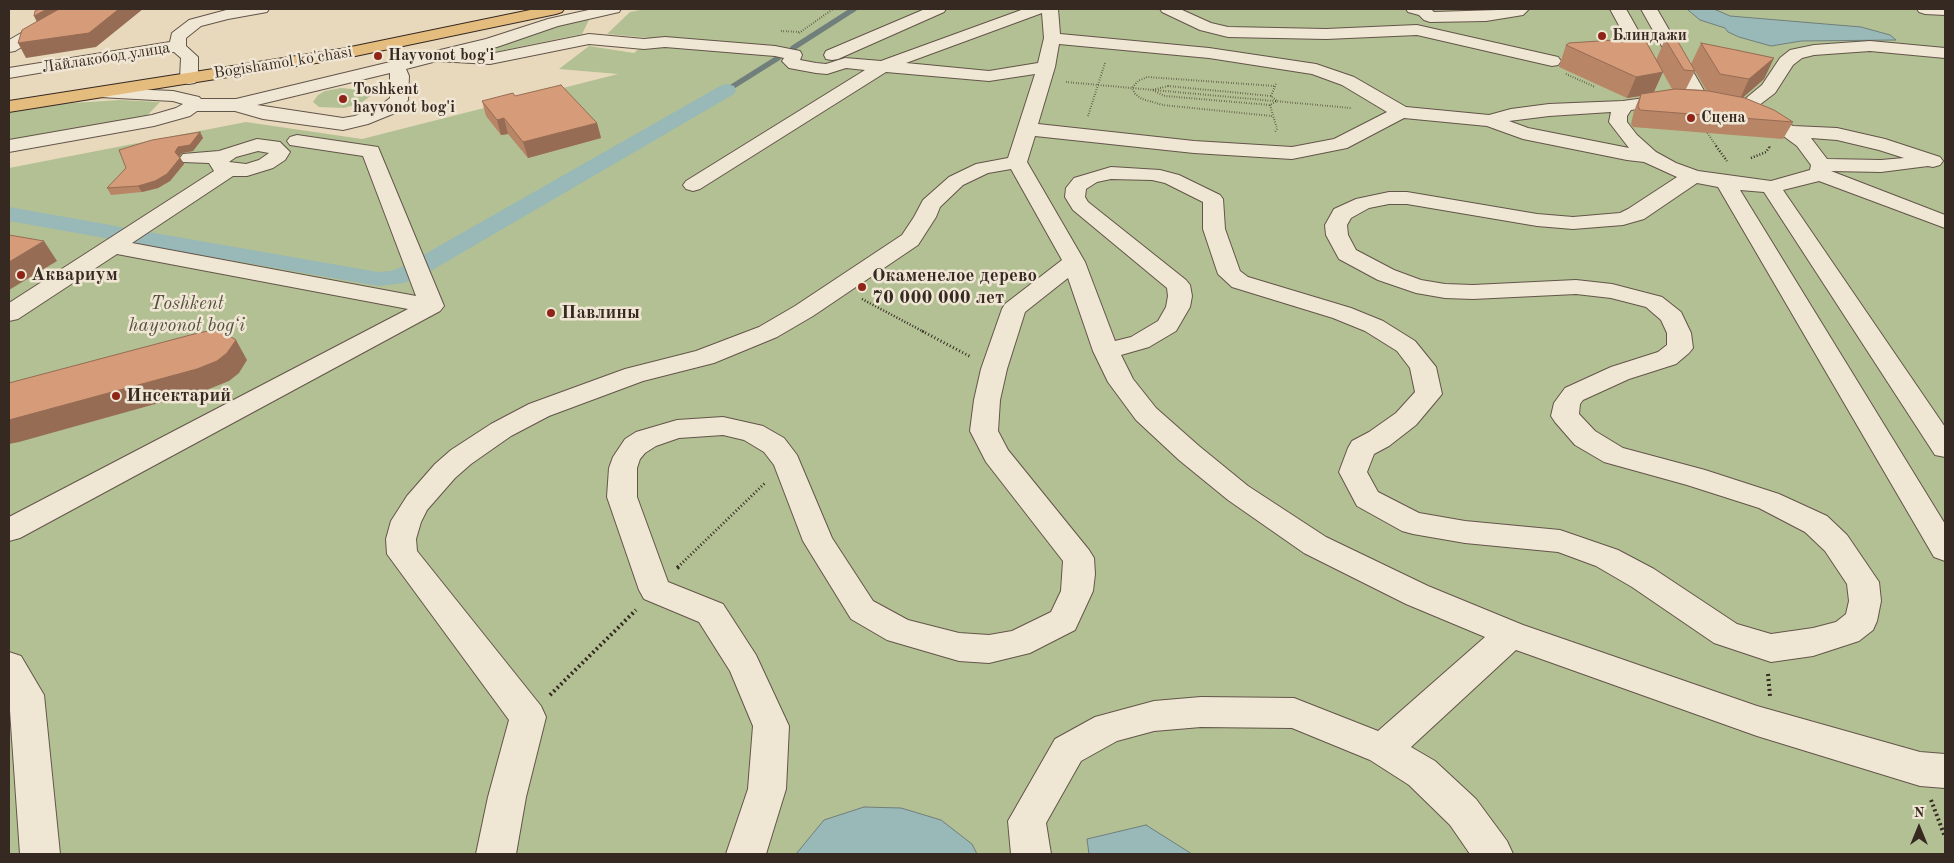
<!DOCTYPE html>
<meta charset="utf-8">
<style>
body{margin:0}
#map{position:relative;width:1954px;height:863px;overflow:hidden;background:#e8d9bd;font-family:"Old Standard TT",serif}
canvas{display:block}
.frame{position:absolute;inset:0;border:10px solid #362922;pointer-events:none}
.north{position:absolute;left:1894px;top:803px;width:50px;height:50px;-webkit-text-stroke:4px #f0e6d4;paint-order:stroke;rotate:0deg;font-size:14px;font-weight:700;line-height:20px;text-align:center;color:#362922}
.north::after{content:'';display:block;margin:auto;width:18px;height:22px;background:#362922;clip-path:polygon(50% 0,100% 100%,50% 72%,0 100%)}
</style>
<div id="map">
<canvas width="1954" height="863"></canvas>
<div class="frame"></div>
<div class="north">N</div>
</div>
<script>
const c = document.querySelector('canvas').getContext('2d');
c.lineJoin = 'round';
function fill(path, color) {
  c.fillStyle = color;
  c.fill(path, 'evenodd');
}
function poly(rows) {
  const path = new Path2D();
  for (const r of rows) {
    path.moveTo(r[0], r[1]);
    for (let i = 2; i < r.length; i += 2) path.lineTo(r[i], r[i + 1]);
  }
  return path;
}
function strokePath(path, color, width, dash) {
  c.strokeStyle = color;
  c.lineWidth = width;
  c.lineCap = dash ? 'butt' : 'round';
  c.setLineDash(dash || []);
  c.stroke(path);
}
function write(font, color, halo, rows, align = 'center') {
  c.font = font + ' "Old Standard TT",serif';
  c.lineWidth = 5;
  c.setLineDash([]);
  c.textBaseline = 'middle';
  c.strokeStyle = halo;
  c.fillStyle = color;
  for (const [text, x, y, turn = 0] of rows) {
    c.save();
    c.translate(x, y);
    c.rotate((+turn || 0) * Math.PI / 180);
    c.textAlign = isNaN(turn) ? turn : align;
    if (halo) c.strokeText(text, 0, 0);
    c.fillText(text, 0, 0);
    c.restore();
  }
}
fill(poly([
 [645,9,1945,9,1945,854,9,854,9,168,246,122,362,139,618,74,559,69,589,46,634,53,650,38,607,34,630,12],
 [588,19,589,20,582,34,485,54,478,52,575,21],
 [341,88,365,90,372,95,361,103,344,108,319,107,313,102,318,95,325,91],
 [120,100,160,102,143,120,9,141,9,113,58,104]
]), '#b3c093');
const water = poly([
 [1689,9,1714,9,1730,16,1861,27,1890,35,1896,40,1801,41,1771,46,1739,37,1728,32,1725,28,1700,20,1688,10,1689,9],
 [864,807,901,808,941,820,972,844,977,854,796,854,824,820,864,807],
 [1146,825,1192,854,1089,854,1087,839,1146,825]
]);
fill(water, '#98b9b8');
strokePath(water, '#717f7c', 1);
strokePath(poly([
 [793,48,854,9],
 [727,90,778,58]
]), '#717f7c', 5.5);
fill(poly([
 [727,84,734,86,736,90,734,94,422,276,404,283,378,286,143,245,135,243,131,238,135,233,143,231,378,272,391,271,404,266,720,86,727,84],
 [9,207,116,226,124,228,127,233,124,238,116,240,9,221,9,207]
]), '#98b9b8');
const minor = poly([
 [63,9,82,9,80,12,15,51,9,52,9,40,63,9],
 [230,9,269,9,267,12,228,19,201,26,186,38,186,46,198,57,198,79,195,83,189,84,183,83,180,79,181,58,174,52,162,52,9,78,9,68,170,42,172,33,189,20,230,9],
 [593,9,621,9,619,12,558,26,497,47,471,53,490,54,589,34,644,39,665,37,775,46,800,51,802,55,800,60,816,63,826,64,845,58,881,61,1024,9,1058,9,1060,34,1209,48,1316,64,1354,77,1406,107,1489,115,1511,109,1549,104,1623,101,1674,94,1680,95,1683,99,1680,103,1631,110,1627,116,1627,122,1637,135,1656,152,1676,163,1698,171,1771,181,1810,170,1811,165,1797,146,1782,135,1748,118,1746,114,1735,113,1733,109,1762,85,1780,58,1790,50,1814,45,1870,41,1945,48,1945,58,1870,51,1814,55,1802,58,1793,65,1775,93,1754,109,1762,110,1793,126,1837,128,1885,139,1940,157,1943,161,1940,165,1933,167,1928,166,1881,172,1831,171,1945,215,1945,228,1819,181,1783,190,1945,427,1945,457,1935,455,1764,192,1740,190,1945,524,1945,561,1934,557,1718,187,1697,183,1644,219,1623,225,1573,229,1537,226,1407,204,1389,204,1369,208,1351,218,1347,225,1348,235,1356,250,1394,270,1421,280,1445,284,1473,285,1576,280,1612,284,1662,297,1681,312,1691,333,1693,348,1689,353,1676,364,1629,379,1583,400,1580,404,1579,414,1595,431,1623,448,1705,470,1779,494,1827,516,1847,535,1879,582,1881,601,1877,621,1873,630,1859,641,1813,656,1771,662,1714,643,1632,587,1596,566,1558,552,1465,543,1413,534,1402,531,1357,506,1339,472,1348,448,1352,441,1369,432,1396,413,1415,392,1410,368,1397,351,1365,331,1333,318,1232,287,1218,274,1203,229,1203,202,1165,183,1152,180,1111,179,1097,182,1086,189,1085,197,1088,202,1186,280,1190,285,1192,296,1190,307,1176,331,1149,347,1121,355,1133,379,1156,408,1199,446,1248,486,1326,537,1428,586,1523,625,1757,706,1920,752,1945,754,1945,788,1920,786,1757,736,1516,650,1411,747,1435,761,1476,799,1507,841,1513,854,1470,854,1450,825,1409,785,1370,760,1292,728,1201,727,1154,731,1117,741,1081,761,1046,823,1051,854,1011,854,1008,821,1055,739,1095,717,1154,701,1201,697,1294,698,1378,731,1485,637,1406,604,1304,553,1228,500,1179,460,1136,420,1108,382,1093,351,1068,278,1025,312,1007,369,1000,400,998,431,1008,450,1089,550,1094,558,1095,574,1093,591,1075,630,1030,653,989,663,959,661,887,640,851,619,803,541,774,465,764,452,744,440,723,435,679,438,656,446,645,453,640,459,637,468,637,497,668,582,723,604,756,655,789,726,786,789,766,854,726,854,748,789,753,726,730,671,699,622,644,599,639,590,607,497,609,468,613,457,625,439,636,432,677,420,723,417,763,426,784,438,797,455,832,538,873,601,908,620,959,633,989,635,1012,631,1051,612,1061,591,1063,561,986,462,970,431,974,400,981,369,1002,309,1005,304,1062,260,1011,169,988,173,963,185,940,207,936,217,918,245,813,316,777,337,714,363,643,381,549,416,511,436,471,464,455,478,427,510,421,522,416,539,417,551,541,706,546,717,526,797,516,854,476,854,488,797,509,720,387,554,386,539,391,521,407,496,435,464,451,450,491,424,529,404,625,369,696,351,759,327,795,306,902,235,914,217,923,200,949,177,976,164,1008,158,1035,74,989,81,886,72,700,189,693,191,686,189,683,185,686,181,865,70,846,68,827,74,816,73,789,68,782,61,784,58,775,56,665,47,644,49,589,44,490,64,437,61,406,69,409,76,408,100,405,104,395,113,368,124,343,130,263,119,235,111,197,111,190,116,154,126,9,152,9,140,152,115,176,108,183,104,173,101,99,97,96,93,99,89,105,88,173,91,199,97,201,99,236,99,486,39,548,19,593,9],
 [1042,13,1044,38,1038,63,989,71,906,63,1042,13],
 [1059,44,1209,58,1312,74,1342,85,1387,112,1334,139,1292,147,1194,141,1038,124,1055,67,1059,44],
 [390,73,390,98,381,105,355,116,343,118,257,105,390,73],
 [1611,112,1609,122,1629,148,1528,128,1509,121,1549,116,1611,112],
 [1404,118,1487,126,1523,139,1627,160,1644,162,1677,177,1628,209,1620,213,1573,217,1537,214,1407,192,1389,192,1356,199,1334,209,1325,225,1326,235,1339,259,1378,280,1416,293,1445,298,1473,299,1576,294,1611,298,1646,307,1661,320,1667,333,1667,345,1658,352,1611,367,1565,388,1554,403,1551,416,1555,422,1575,445,1604,462,1687,485,1759,508,1805,532,1825,551,1847,584,1849,601,1846,614,1836,622,1813,628,1771,634,1737,624,1654,569,1618,550,1560,530,1465,521,1419,513,1378,492,1367,472,1374,454,1389,446,1416,425,1442,394,1436,367,1415,341,1383,321,1351,308,1248,277,1240,271,1225,229,1223,199,1220,195,1179,175,1160,170,1111,167,1074,178,1066,188,1065,197,1073,210,1167,288,1168,296,1166,307,1158,321,1131,337,1115,341,1085,262,1027,162,1035,136,1194,153,1292,159,1347,148,1404,118],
 [1811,138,1837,140,1879,150,1904,158,1881,160,1827,159,1811,138],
 [925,9,946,9,944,12,838,59,832,60,826,59,824,55,826,51,925,9],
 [1160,9,1180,9,1211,23,1228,27,1326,29,1417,25,1558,57,1561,61,1558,65,1552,66,1417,35,1326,39,1228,37,1200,30,1162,12,1160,9],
 [1406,9,1431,9,1434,12,1529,9,1523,15,1486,21,1430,22,1424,20,1419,15,1408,12,1406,9],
 [1610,9,1626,9,1661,71,1658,75,1652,76,1646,75,1610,9],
 [1641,9,1657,9,1710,101,1707,105,1701,106,1695,105,1641,9],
 [1917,9,1945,9,1945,15,1925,14,1919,12,1917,9],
 [297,135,378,147,444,306,440,311,20,538,9,541,9,517,408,309,117,254,18,319,9,321,9,303,214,171,209,163,183,162,180,158,183,154,219,151,257,139,280,142,290,152,285,160,273,168,247,176,233,176,132,243,416,296,363,156,290,145,287,141,290,137,297,135],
 [258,151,269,153,259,160,246,164,229,162,236,157,258,151],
 [9,652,21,656,44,695,60,854,20,854,9,696,9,652]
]);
const major = poly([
 [535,9,564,9,562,12,556,14,341,59,9,112,9,101,341,49,535,9]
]);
strokePath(minor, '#625549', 2);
strokePath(major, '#362922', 2);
strokePath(poly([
 [781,31,800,32],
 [799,33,833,9],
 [1566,74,1595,87],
 [1066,82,1351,108],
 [1168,86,1271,96,1277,101,1270,105,1165,96,1152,90,1168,86],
 [1271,96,1276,84],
 [1270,105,1277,129,1275,132],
 [1088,116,1105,63],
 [1272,116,1163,105,1142,99,1135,94,1132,88,1138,81,1147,77,1275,86],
 [1706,131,1717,147],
 [1770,147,1771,145]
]), '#362922', 2, [0.5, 2]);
strokePath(poly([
 [1716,146,1727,161],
 [1751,158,1766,152,1770,146],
 [862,299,924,332]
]), '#362922', 2.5, [1, 2]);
strokePath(poly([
 [922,331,971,357],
 [678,567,766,482]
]), '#362922', 3, [1, 2.5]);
strokePath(poly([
 [677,568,680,566],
 [1768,674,1770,696],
 [550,695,636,610],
 [1931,800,1945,837]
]), '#362922', 4, [2, 3]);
fill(minor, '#f0e6d4');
fill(major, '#e4bc7e');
fill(poly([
 [1644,38,1654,92,1672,89,1656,60,1665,39,1695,71,1686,89,1706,90,1691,64,1701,43,1774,58,1764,79,1742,98,1793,122,1783,139,1633,127,1631,124,1634,111,1640,96,1627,98,1559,67,1566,45],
 [515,96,597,123,601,138,528,158,508,134,501,135,486,116,482,101],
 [200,132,203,138,193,151,182,153,179,156,184,164,170,181,158,188,142,192,111,195,107,188]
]), '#b88567');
fill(poly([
 [47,9,60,9,37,22,34,16],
 [119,9,143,9,96,47,26,58,18,43],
 [1774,58,1764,79,1739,101,1749,79],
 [1663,72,1653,94,1627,98,1636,77],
 [504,118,508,134,501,135,497,120],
 [597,123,601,138,528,158,523,142],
 [200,132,203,138,193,151,182,153,178,158,175,152,178,147],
 [180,158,184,164,170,181,158,188,142,192,138,186],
 [44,241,57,261,9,290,9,262],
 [236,340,247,360,239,373,229,381,209,389,19,442,9,444,9,420]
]), '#966c54');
const building = poly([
 [39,9,47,9,34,16,35,11,39,9],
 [59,9,119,9,89,33,18,43,22,30,59,9],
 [1644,38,1663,72,1636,77,1566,45,1569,43,1644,38],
 [1665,39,1677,40,1695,71,1684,70,1665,39],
 [1701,43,1736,50,1774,58,1749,79,1720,74,1701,43],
 [561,85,597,123,523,142,504,118,497,120,482,101,513,93,515,96,561,85],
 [1675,89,1709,91,1745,98,1774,110,1793,122,1640,110,1638,106,1641,94,1675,89],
 [200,132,190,145,178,147,175,152,180,158,167,174,155,181,138,186,107,188,126,168,119,150,152,140,200,132],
 [9,235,44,241,9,262,9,235],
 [208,331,223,332,236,340,227,353,217,361,197,369,9,420,9,383,194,334,208,331]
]);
fill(building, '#d69b78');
strokePath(building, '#966c54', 1);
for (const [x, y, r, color] of [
 [1602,36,5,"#8f2418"],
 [378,56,5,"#8f2418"],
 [343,99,5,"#8f2418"],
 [1691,118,5,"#8f2418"],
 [21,275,5,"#8f2418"],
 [862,287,5,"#8f2418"],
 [551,313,5,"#8f2418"],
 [116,396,5,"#8f2418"]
]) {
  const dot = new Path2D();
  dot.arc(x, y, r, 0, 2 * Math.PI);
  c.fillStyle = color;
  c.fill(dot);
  strokePath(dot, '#f0e6d4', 2);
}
write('bold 16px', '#362922', '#f0e6d4', [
 ["Блиндажи",1612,36],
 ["Hayvonot bog'i",388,56],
 ["Toshkent",353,90],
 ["hayvonot bog'i",353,108],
 ["Сцена",1701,118]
], 'left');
write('16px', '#362922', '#f0e6d4', [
 ["Лайлакобод улица",106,58,-9],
 ["Bogishamol ko'chasi",283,63,-9]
]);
write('bold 19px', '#362922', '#f0e6d4', [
 ["Аквариум",31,275],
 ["Окаменелое дерево",872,276],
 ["70 000 000 лет",872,298],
 ["Павлины",561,313],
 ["Инсектарий",126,396]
], 'left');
write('italic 19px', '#554f3e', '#f0e6d4', [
 ["Toshkent",187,304],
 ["hayvonot bogʻi",187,326]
]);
</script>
